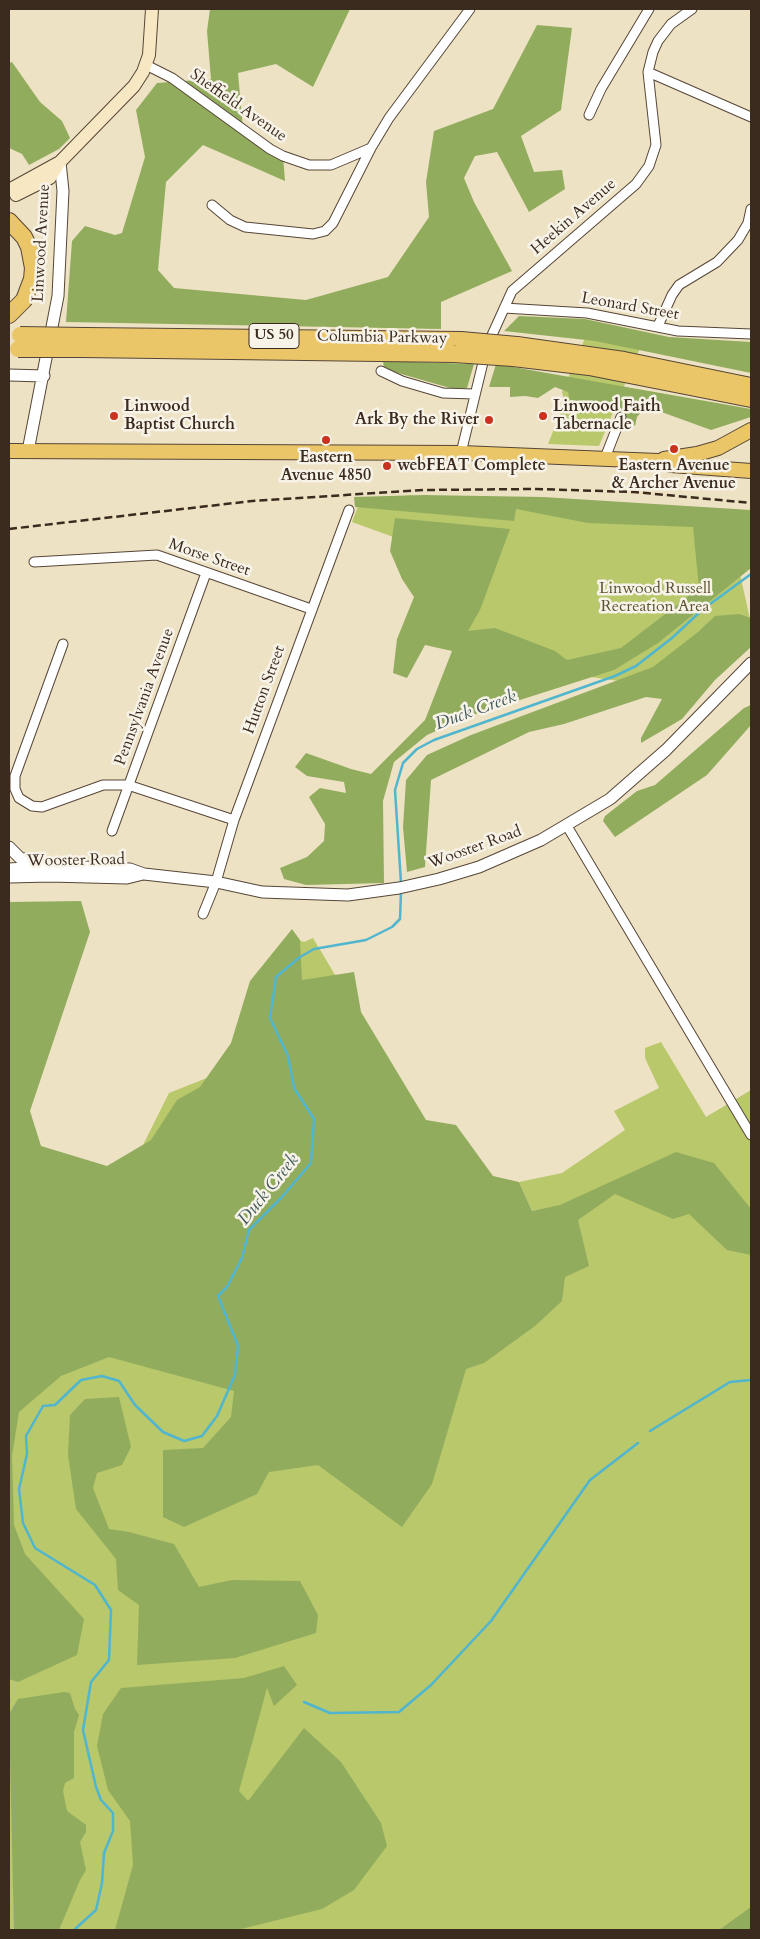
<!DOCTYPE html>
<style>
body{margin:0}
#map{position:relative;width:760px;height:1939px;overflow:hidden;background:#eee2c4;font-family:Cardo,serif}
canvas{display:block}
.frame{position:absolute;inset:0;border:10px solid #3b2a1e;pointer-events:none}
</style>
<div id="map">
<canvas width="760" height="1939"></canvas>
<div class="frame"></div>
</div>
<script>
const c = document.querySelector('canvas').getContext('2d');
c.lineJoin = 'round';
function fill(path, color) {
  c.fillStyle = color;
  c.fill(path, 'evenodd');
}
function poly(rows) {
  const path = new Path2D();
  for (const r of rows) {
    path.moveTo(r[0], r[1]);
    for (let i = 2; i < r.length; i += 2) path.lineTo(r[i], r[i + 1]);
  }
  return path;
}
function strokePath(path, color, width, dash) {
  c.strokeStyle = color;
  c.lineWidth = width;
  c.lineCap = dash ? 'butt' : 'round';
  c.setLineDash(dash || []);
  c.stroke(path);
}
function write(font, color, halo, rows, align = 'center') {
  c.font = font + ' Cardo,serif';
  c.lineWidth = 5;
  c.setLineDash([]);
  c.textBaseline = 'middle';
  c.strokeStyle = halo;
  c.fillStyle = color;
  for (const [text, x, y, turn = 0] of rows) {
    c.save();
    c.translate(x, y);
    c.rotate((+turn || 0) * Math.PI / 180);
    c.textAlign = isNaN(turn) ? turn : align;
    if (halo) c.strokeText(text, 0, 0);
    c.fillText(text, 0, 0);
    c.restore();
  }
}
fill(poly([
 [592,322,625,328,645,336,599,446,548,444,565,402,562,392],
 [411,495,447,507,751,516,731,533,751,624,688,691,577,675,416,627,435,552,352,522,360,501],
 [293,938,304,942,313,938,494,1241,551,1208,532,1211,519,1182,562,1173,625,1130,614,1111,659,1088,645,1058,645,1048,661,1042,706,1117,751,1090,751,1930,9,1930,9,1150,120,1191,169,1093,237,1066]
]), '#b8c86a');
fill(poly([
 [210,9,350,9,313,87,276,64,238,73,243,129,283,156,285,181,203,145,166,182,158,270,174,288,306,300,388,277,429,217,426,182,434,131,493,109,537,25,572,28,561,110,521,136,534,172,562,170,565,189,529,212,497,152,475,156,464,178,474,202,512,271,441,302,441,329,66,322,72,241,85,226,115,235,122,233,145,157,136,110,157,83,211,79,207,31],
 [12,62,40,102,62,121,70,138,59,149,29,165,22,154,9,148,9,63],
 [519,316,585,319,669,337,751,342,751,373,595,341,504,331],
 [383,361,474,364,467,388,450,388,384,369],
 [496,364,751,409,751,417,711,430,656,410,643,410,637,417,635,426,621,412,609,405,588,413,580,414,571,406,568,392,555,387,538,398,525,396,510,397,510,387,489,387],
 [424,495,543,497,751,510,751,568,658,643,614,670,473,715,427,735,394,762,383,801,384,883,306,885,284,879,280,868,307,857,324,841,325,824,309,797,320,788,346,793,344,782,307,776,295,767,306,753,351,769,371,774,425,720,452,651,425,645,407,678,393,673,397,639,414,597,402,579,390,551,395,518,510,529,480,610,468,631,495,628,555,651,567,660,621,648,699,588,693,527,588,523,516,509,514,521,355,507,354,497],
 [739,614,751,618,751,647,715,680,682,719,641,743,641,738,662,699,646,697,564,724,529,732,431,780,425,867,407,872,403,827,406,780,427,755,471,735,653,667,698,632,715,616],
 [751,705,751,725,707,775,615,837,603,821,605,816,637,791,655,785,744,708],
 [81,901,90,932,30,1111,41,1146,107,1166,151,1140,177,1100,200,1087,231,1043,250,981,292,929,300,940,302,980,354,972,361,1012,426,1120,456,1125,493,1176,519,1182,532,1211,560,1205,676,1152,714,1163,751,1209,751,1255,727,1250,689,1214,673,1219,615,1194,578,1220,589,1266,565,1277,562,1301,535,1326,484,1363,466,1369,432,1484,402,1527,318,1465,269,1472,257,1494,184,1527,163,1517,163,1450,203,1448,231,1417,234,1391,109,1357,61,1376,19,1412,12,1456,14,1525,25,1554,84,1619,77,1655,18,1682,9,1679,9,902],
 [119,1397,131,1447,122,1465,97,1473,93,1488,109,1529,129,1532,174,1544,199,1587,232,1580,300,1581,318,1615,316,1633,235,1658,137,1665,139,1605,118,1590,116,1559,76,1509,68,1455,70,1415,85,1399],
 [284,1666,297,1685,274,1706,267,1688,239,1791,248,1801,304,1728,341,1762,381,1823,387,1846,354,1890,322,1909,237,1930,115,1930,133,1865,130,1821,108,1790,97,1746,103,1714,121,1688,244,1678],
 [64,1692,70,1693,75,1709,79,1715,74,1732,74,1778,65,1783,63,1791,67,1811,86,1825,86,1832,80,1842,86,1870,80,1880,59,1930,14,1930,9,1714,18,1699],
 [751,1907,751,1930,719,1930,744,1912]
]), '#92ac5e');
strokePath(poly([
 [401,883,395,790,403,763,417,749,434,740,615,676,636,666,672,638,702,610,751,574],
 [650,1431,730,1382,751,1380],
 [304,1702,330,1713,399,1712,431,1685,491,1621,590,1480,638,1443],
 [74,1930,96,1910,102,1883,104,1853,113,1831,113,1813,101,1800,96,1787,83,1730,91,1682,109,1660,111,1610,95,1585,35,1548,23,1523,19,1489,27,1454,26,1436,43,1406,55,1405,81,1380,102,1376,119,1381,135,1405,163,1432,184,1441,202,1436,217,1416,235,1375,238,1346,218,1296,227,1287,242,1258,249,1230,281,1198,311,1163,314,1119,294,1088,288,1056,270,1018,276,977,300,957,314,949,366,940,392,927,400,919,401,891]
]), '#50b5cf', 2.5);
const minor = poly([
 [146,65,172,78,270,149,283,156,309,165,331,165,371,148],
 [648,72,751,117],
 [589,115,601,89,649,9],
 [212,205,230,220,245,227,313,234,325,231,333,223,371,148,389,118,470,9],
 [504,308,587,313,678,331,751,334],
 [658,326,672,295,679,285,717,262,738,240,748,223,751,209],
 [381,371,402,381,443,393,474,394],
 [461,453,487,346,512,291,636,184,649,166,656,145,648,72,653,52,658,41,671,24,692,9],
 [605,458,621,417],
 [34,562,157,555,311,609],
 [63,644,15,776,15,789,19,798,32,806,42,807,103,785,128,785,234,820],
 [567,826,751,1135],
 [112,831,206,573],
 [203,914,216,882,234,820,349,510]
]);
const tertiary = poly([
 [9,375,44,376],
 [28,451,58,296,63,191,60,162],
 [9,847,20,858,41,863],
 [9,869,60,866,130,869,144,874,216,882,262,892,348,895,399,888,439,879,479,867,541,840,610,799,666,750,751,663],
 [9,877,50,876,127,878,143,874]
]);
const secondary = poly([
 [9,190,60,162,134,86,143,72,149,55,152,9],
 [16,195,50,178,59,163]
]);
const primary = poly([
 [9,451,461,453,658,461,671,465,751,471],
 [664,459,697,454,718,448,751,430]
]);
const motorway = poly([
 [9,221,24,237,29,247,33,268,32,279,24,300,9,315],
 [86,336,461,340],
 [517,345,624,360,751,386],
 [82,349,454,354],
 [513,358,589,367,751,399]
]);
strokePath(minor, '#564637', 11);
strokePath(tertiary, '#564637', 13);
strokePath(secondary, '#564637', 14);
strokePath(primary, '#564637', 16);
strokePath(motorway, '#564637', 18);
strokePath(minor, '#fff', 9);
strokePath(tertiary, '#fff', 11);
strokePath(secondary, '#f7e8c3', 12);
strokePath(primary, '#ebc669', 14);
strokePath(motorway, '#ebc669', 16);
strokePath(poly([
 [9,529,252,501,423,490,536,489,634,492,751,503]
]), '#3b2a1e', 2.5, [8, 4]);
const motorwayBridge = poly([
 [20,335,86,336],
 [461,340,517,345],
 [18,349,82,349],
 [454,354,513,358]
]);
strokePath(motorwayBridge, '#564637', 18, []);
strokePath(motorwayBridge, '#ebc669', 16);
for (const [x, y, r, color] of [
 [114,416,5,"#c8321e"],
 [543,416,5,"#c8321e"],
 [489,420,5,"#c8321e"],
 [326,440,5,"#c8321e"],
 [674,449,5,"#c8321e"],
 [387,466,5,"#c8321e"]
]) {
  const dot = new Path2D();
  dot.arc(x, y, r, 0, 2 * Math.PI);
  c.fillStyle = color;
  c.fill(dot);
  strokePath(dot, '#f7f3e8', 2);
}
for (const [x, y, w] of [
 [274,336,50]
]) {
  const box = new Path2D();
  box.roundRect(x - w / 2, y - 12.5, w, 25, 4);
  c.fillStyle = '#f7f3e8';
  c.fill(box);
  strokePath(box, '#3b2a1e', 1);
}
write('bold 15px', '#3b2a1e', null, [
 ["US 50",274,336]
]);
write('16px', '#3b2a1e', '#f7f3e8', [
 ["Sheffield Avenue",238,106,35],
 ["Heekin Avenue",574,217,-41],
 ["Linwood Avenue",42,243,-87],
 ["Leonard Street",630,307,10],
 ["Columbia Parkway",382,338,1],
 ["Morse Street",209,558,19],
 ["Hutton Street",265,690,-70],
 ["Pennsylvania Avenue",145,697,-70],
 ["Wooster Road",475,848,-20],
 ["Wooster Road",76,861,-1]
]);
write('bold 16px', '#3b2a1e', '#f7f3e8', [
 ["Linwood",124,407],
 ["Baptist Church",124,425],
 ["Linwood Faith",553,407],
 ["Tabernacle",553,425],
 ["Ark By the River",479,420,"right"],
 ["Eastern",326,458,"center"],
 ["Avenue 4850",326,476,"center"],
 ["webFEAT Complete",397,466],
 ["Eastern Avenue",674,466,"center"],
 ["& Archer Avenue",674,484,"center"]
], 'left');
write('16px', '#5a5231', '#f7f3e8', [
 ["Linwood Russell",655,589],
 ["Recreation Area",655,607]
]);
write('italic 18px', '#425b5c', '#f7f3e8', [
 ["Duck Creek",476,711,-20],
 ["Duck Creek",269,1190,-51]
]);
</script>
